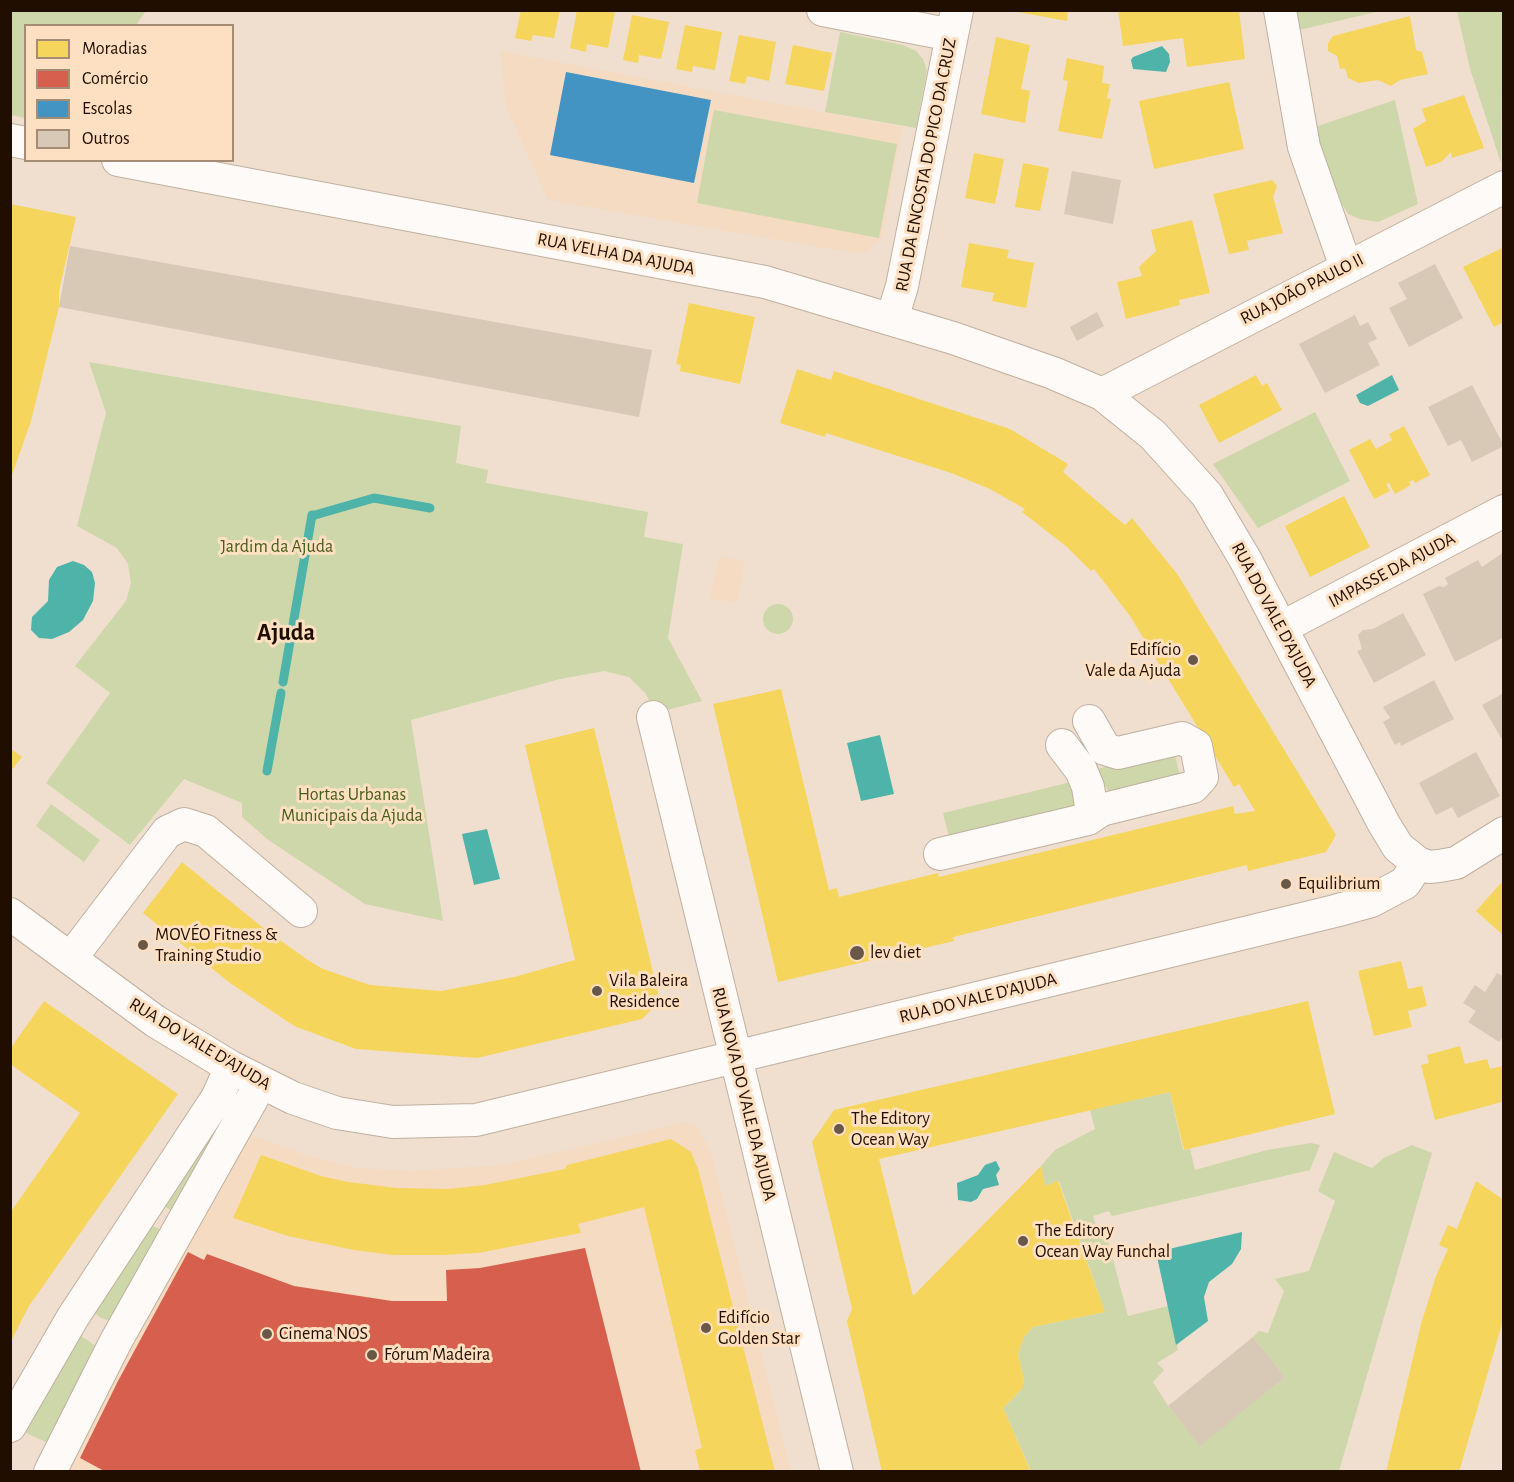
<!DOCTYPE html>
<meta charset="utf-8">
<style>
body{margin:0}
#map{position:relative;width:1514px;height:1482px;overflow:hidden;background:#f0dfce;font-family:"Alegreya Sans",sans-serif}
canvas{display:block}
.frame{position:absolute;inset:0;border:12px solid #200f00;pointer-events:none}
.legend{position:absolute;left:24px;top:24px;width:210px;height:138px;box-sizing:border-box;background:#fddfc1;border:2px solid #a58c74;margin:0;padding:8px 10px;list-style:none;font-size:18px;color:#200f00}
.legend li{display:flex;align-items:center;gap:12px;height:30px}
.legend b{width:30px;border:2px solid #a58c74}
</style>
<div id="map">
<canvas width="1514" height="1482"></canvas>
<div class="frame"></div>
<ul class="legend">
<li><b style="height:16px;background:#f6d55c"></b>Moradias</li>
<li><b style="height:16px;background:#d6604d"></b>Comércio</li>
<li><b style="height:16px;background:#4393c3"></b>Escolas</li>
<li><b style="height:16px;background:#d8c8b6"></b>Outros</li>
</ul>
</div>
<script>
const c = document.querySelector('canvas').getContext('2d');
c.lineJoin = 'round';
function fill(path, color) {
  c.fillStyle = color;
  c.fill(path, 'evenodd');
}
function poly(rows) {
  const path = new Path2D();
  for (const r of rows) {
    if (r.length === 3) {
      path.moveTo(r[0] + r[2], r[1]);
      path.arc(r[0], r[1], r[2], 0, 2 * Math.PI);
      continue;
    }
    path.moveTo(r[0], r[1]);
    for (let i = 2; i < r.length; i += 2) path.lineTo(r[i], r[i + 1]);
  }
  return path;
}
function strokePath(path, color, width, dash) {
  c.strokeStyle = color;
  c.lineWidth = width;
  c.lineCap = dash ? 'butt' : 'round';
  c.setLineDash(dash || []);
  c.stroke(path);
}
function write(font, color, halo, rows, align = 'center') {
  c.font = font + ' "Alegreya Sans",sans-serif';
  c.lineWidth = 6;
  c.setLineDash([]);
  c.textBaseline = 'middle';
  c.strokeStyle = halo;
  c.fillStyle = color;
  for (const [text, x, y, turn = 0] of rows) {
    c.save();
    c.translate(x, y);
    c.rotate((+turn || 0) * Math.PI / 180);
    c.textAlign = isNaN(turn) ? turn : align;
    if (halo) c.strokeText(text, 0, 0);
    c.fillText(text, 0, 0);
    c.restore();
  }
}
fill(poly([
 [500,51,902,127,882,238,864,253,843,251,548,200,506,106],
 [719,556,745,562,737,603,710,598],
 [686,1122,697,1126,711,1152,791,1471,69,1472,147,1317,239,1152,252,1135,304,1155,358,1168,410,1171,504,1165]
]), '#f4dbc1');
fill(poly([
 [1296,10,1380,11,1299,30],
 [10,11,11,10,146,11,136,25,26,26,25,118,11,115],
 [1457,11,1503,11,1501,163,1470,69],
 [840,32,903,45,916,51,923,59,927,71,916,128,825,112],
 [1395,100,1418,204,1378,222,1360,219,1348,214,1330,183,1315,127],
 [714,110,897,144,879,238,697,203],
 [89,362,461,426,456,463,488,470,486,483,648,512,644,537,683,544,668,638,702,701,655,713,646,694,629,677,604,671,560,679,411,720,443,921,365,904,267,839,242,817,242,803,184,779,130,845,46,783,110,693,75,666,126,601,131,583,128,564,117,548,77,526,106,413],
 [1315,412,1350,481,1258,528,1213,464],
 [778,619,15],
 [1174,751,1181,780,1111,797,1097,769],
 [1071,782,1077,810,950,841,943,813],
 [51,804,100,840,84,862,36,826],
 [1170,1092,1183,1150,1190,1149,1195,1170,1267,1150,1311,1143,1320,1145,1310,1170,1112,1216,1109,1211,1093,1216,1097,1229,1104,1226,1128,1316,1168,1306,1178,1350,1157,1363,1164,1370,1153,1382,1168,1406,1200,1445,1285,1377,1253,1337,1259,1331,1268,1333,1284,1291,1275,1279,1309,1271,1335,1201,1318,1191,1334,1152,1372,1168,1384,1158,1412,1145,1432,1153,1339,1471,1031,1471,1003,1408,1022,1389,1024,1380,1018,1354,1024,1337,1033,1327,1105,1312,1059,1181,1045,1186,1041,1166,1055,1150,1095,1129,1090,1110],
 [226,1112,228,1115,179,1205,170,1210,164,1205],
 [149,1224,163,1231,110,1321,99,1317,91,1309],
 [78,1334,99,1348,52,1445,20,1430]
]), '#cdd7a9');
fill(poly([
 [1162,46,1169,54,1170,62,1166,72,1133,69,1131,60,1133,57],
 [1392,375,1399,390,1368,406,1360,403,1356,395],
 [73,561,84,565,92,572,95,583,93,601,83,620,69,632,52,639,39,638,31,630,32,617,48,601,49,580,57,567],
 [880,735,894,794,861,801,847,743],
 [487,829,500,879,474,885,462,834],
 [996,1161,1000,1169,996,1175,999,1185,983,1189,977,1199,971,1202,958,1200,957,1183,978,1175,985,1165],
 [1242,1232,1241,1249,1232,1264,1209,1282,1204,1297,1208,1321,1176,1345,1156,1252]
]), '#4eb4a9');
fill(poly([
 [521,10,560,10,554,38,533,35,531,41,515,38],
 [577,10,615,11,608,48,587,44,586,52,570,48],
 [1007,10,1068,10,1067,21],
 [1118,10,1239,10,1245,59,1187,67,1183,38,1123,46],
 [632,15,669,22,661,59,639,55,638,63,623,60],
 [1410,16,1416,50,1422,52,1428,74,1400,80,1391,86,1378,80,1359,83,1348,78,1345,68,1340,69,1337,56,1328,51,1328,43,1333,36],
 [685,25,722,32,715,70,693,66,692,72,676,69],
 [739,35,776,42,769,81,747,76,745,84,729,81],
 [996,37,1030,45,1021,89,1030,91,1025,123,981,114],
 [793,45,832,53,824,91,785,84],
 [1067,58,1104,66,1102,83,1110,84,1107,98,1111,99,1102,139,1058,131,1068,81,1063,80],
 [1229,82,1244,149,1154,169,1139,101],
 [1464,95,1484,148,1452,158,1451,152,1441,162,1426,167,1413,129,1426,121,1422,109],
 [974,153,1004,159,995,204,965,198],
 [1023,163,1049,168,1040,211,1015,207],
 [1272,180,1277,186,1273,197,1283,233,1247,241,1249,250,1229,254,1213,194],
 [10,204,76,217,59,291,59,307,31,421,11,478],
 [1192,220,1210,293,1179,300,1180,305,1126,319,1117,282,1142,276,1139,267,1156,251,1151,230],
 [969,243,1009,250,1007,258,1034,263,1026,308,992,301,994,293,961,287],
 [1504,247,1504,322,1494,327,1463,267],
 [689,303,755,317,740,384,680,371,681,365,676,364],
 [797,369,831,380,834,371,1010,429,1068,464,1063,472,1125,525,1132,518,1178,575,1336,835,1326,852,1248,871,1247,865,953,937,954,941,778,982,713,704,781,689,829,890,837,888,839,897,938,873,939,877,1233,806,1235,814,1255,811,1239,784,1234,787,1130,616,1094,569,1091,571,1067,547,1022,512,1025,509,990,489,951,473,826,433,825,437,780,423],
 [1256,375,1262,386,1267,383,1282,410,1219,443,1199,405],
 [1404,426,1430,475,1415,483,1413,480,1409,482,1411,485,1395,494,1389,483,1386,484,1390,491,1374,499,1349,450,1370,439,1376,449,1392,440,1389,434],
 [1344,496,1370,547,1310,577,1285,526],
 [594,728,658,993,654,1007,642,1019,477,1058,356,1049,294,1026,230,983,143,913,182,862,267,931,308,960,323,969,370,985,441,991,514,977,575,960,525,745],
 [10,748,22,757,10,772],
 [1501,883,1504,884,1504,936,1476,911],
 [1401,961,1408,989,1422,986,1427,1006,1408,1011,1412,1027,1374,1036,1358,971],
 [44,1001,178,1094,29,1306,10,1343,10,1213,80,1113,10,1064,10,1049],
 [1308,1001,1335,1114,1184,1150,1170,1092,879,1159,913,1296,1041,1166,1045,1186,1058,1181,1105,1312,1033,1327,1024,1337,1018,1354,1024,1380,1022,1389,1003,1408,1031,1472,882,1472,847,1321,852,1309,812,1142,834,1110],
 [1460,1046,1465,1064,1487,1059,1490,1069,1502,1066,1502,1102,1435,1120,1421,1065,1429,1063,1427,1055],
 [671,1139,691,1152,698,1169,775,1472,700,1472,695,1450,702,1448,644,1207,578,1224,581,1233,478,1253,442,1255,393,1255,354,1250,288,1236,233,1218,261,1155,321,1176,348,1182,397,1188,448,1189,485,1185,565,1169,567,1165],
 [1476,1181,1504,1200,1504,1317,1459,1472,1386,1472,1421,1324,1436,1276,1448,1249,1439,1245,1448,1225,1457,1229]
]), '#f6d55c');
fill(poly([
 [585,1248,641,1472,106,1472,80,1458,118,1381,188,1252,204,1260,207,1254,294,1286,392,1301,447,1301,446,1270,480,1268]
]), '#d6604d');
fill(poly([
 [566,72,711,100,694,183,550,155]
]), '#4393c3');
strokePath(poly([
 [315,515,374,498,430,508],
 [283,682,312,515],
 [267,771,281,693]
]), '#4eb4a9', 9);
fill(poly([
 [1072,171,1121,180,1113,224,1064,214],
 [70,246,652,350,639,417,59,307],
 [1435,264,1463,318,1409,347,1389,308,1407,299,1398,283],
 [1097,312,1104,326,1077,341,1070,327],
 [1355,315,1360,326,1368,322,1377,339,1368,343,1380,365,1325,393,1299,344],
 [1472,385,1504,446,1472,462,1461,440,1448,446,1428,407],
 [1504,552,1504,637,1455,662,1423,594,1439,586,1444,587,1448,584,1445,578,1478,560,1482,567],
 [1403,613,1426,655,1374,683,1357,651,1362,649,1358,635,1363,630,1373,629],
 [1434,680,1454,719,1401,746,1400,742,1395,745,1383,722,1390,718,1383,707],
 [1504,693,1504,737,1501,738,1482,705],
 [1476,752,1500,796,1458,818,1452,807,1436,815,1419,783],
 [1497,973,1504,977,1504,1036,1499,1042,1468,1022,1476,1011,1463,1003,1475,985,1485,992],
 [1253,1337,1285,1377,1200,1446,1168,1406]
]), '#d8c8b6');
const minor = poly([
 [823,10,952,35],
 [1280,10,1304,147,1346,267],
 [10,140,26,143],
 [118,160,765,282,953,338,1053,373,1102,394,1153,435,1207,495,1245,559,1384,824,1398,847,1418,863,1429,867,1439,866,1456,863,1504,833],
 [892,319,902,286,957,10],
 [1102,394,1504,187],
 [1281,628,1504,511],
 [653,717,837,1472],
 [1088,819,1101,810,1193,787,1202,777,1196,746,1182,738,1118,753,1105,749,1089,721],
 [940,854,1088,819,1091,806,1088,787,1081,770,1062,745],
 [10,914,155,1021,231,1067,293,1098,337,1113,393,1122,476,1120,1335,911,1371,901,1405,883,1418,863],
 [71,958,167,832,184,824,206,831,301,911],
 [10,1426,73,1317,217,1098,231,1067],
 [50,1472,116,1341,261,1083]
]);
strokePath(minor, '#c0b09f', 34);
strokePath(minor, '#fdfaf8', 32);
for (const [x, y, r, color] of [
 [1193,660,6,"#695848"],
 [1286,884,6,"#695848"],
 [143,945,6,"#695848"],
 [857,953,8,"#695848"],
 [597,991,6,"#695848"],
 [839,1129,6,"#695848"],
 [1023,1241,6,"#695848"],
 [706,1328,6,"#695848"],
 [267,1334,6,"#695848"],
 [372,1355,6,"#695848"]
]) {
  const dot = new Path2D();
  dot.arc(x, y, r, 0, 2 * Math.PI);
  c.fillStyle = color;
  c.fill(dot);
  strokePath(dot, '#fddfc1', 2);
}
write('18px', '#200f00', '#fddfc1', [
 ["RUA DA ENCOSTA DO PICO DA CRUZ",926,165,-79],
 ["RUA VELHA DA AJUDA",616,254,11],
 ["RUA JOÃO PAULO II",1302,289,-27],
 ["IMPASSE DA AJUDA",1392,570,-28],
 ["RUA DO VALE D'AJUDA",1274,615,62],
 ["RUA DO VALE D'AJUDA",978,998,-14],
 ["RUA DO VALE D'AJUDA",200,1044,31],
 ["RUA NOVA DO VALE DA AJUDA",744,1094,76]
]);
write('18px', '#445f19', '#fddfc1', [
 ["Jardim da Ajuda",277,547],
 ["Hortas Urbanas",352,795],
 ["Municipais da Ajuda",352,816]
]);
write('18px', '#200f00', '#fddfc1', [
 ["Edifício",1181,650,"right"],
 ["Vale da Ajuda",1181,671,"right"],
 ["Equilibrium",1298,884],
 ["MOVÉO Fitness &",155,935],
 ["Training Studio",155,956],
 ["lev diet",870,953],
 ["Vila Baleira",609,981],
 ["Residence",609,1002],
 ["The Editory",851,1119],
 ["Ocean Way",851,1140],
 ["The Editory",1035,1231],
 ["Ocean Way Funchal",1035,1252],
 ["Edifício",718,1318],
 ["Golden Star",718,1339],
 ["Cinema NOS",279,1334],
 ["Fórum Madeira",384,1355]
], 'left');
write('bold 24px', '#200f00', '#fddfc1', [
 ["Ajuda",286,633]
]);
</script>
